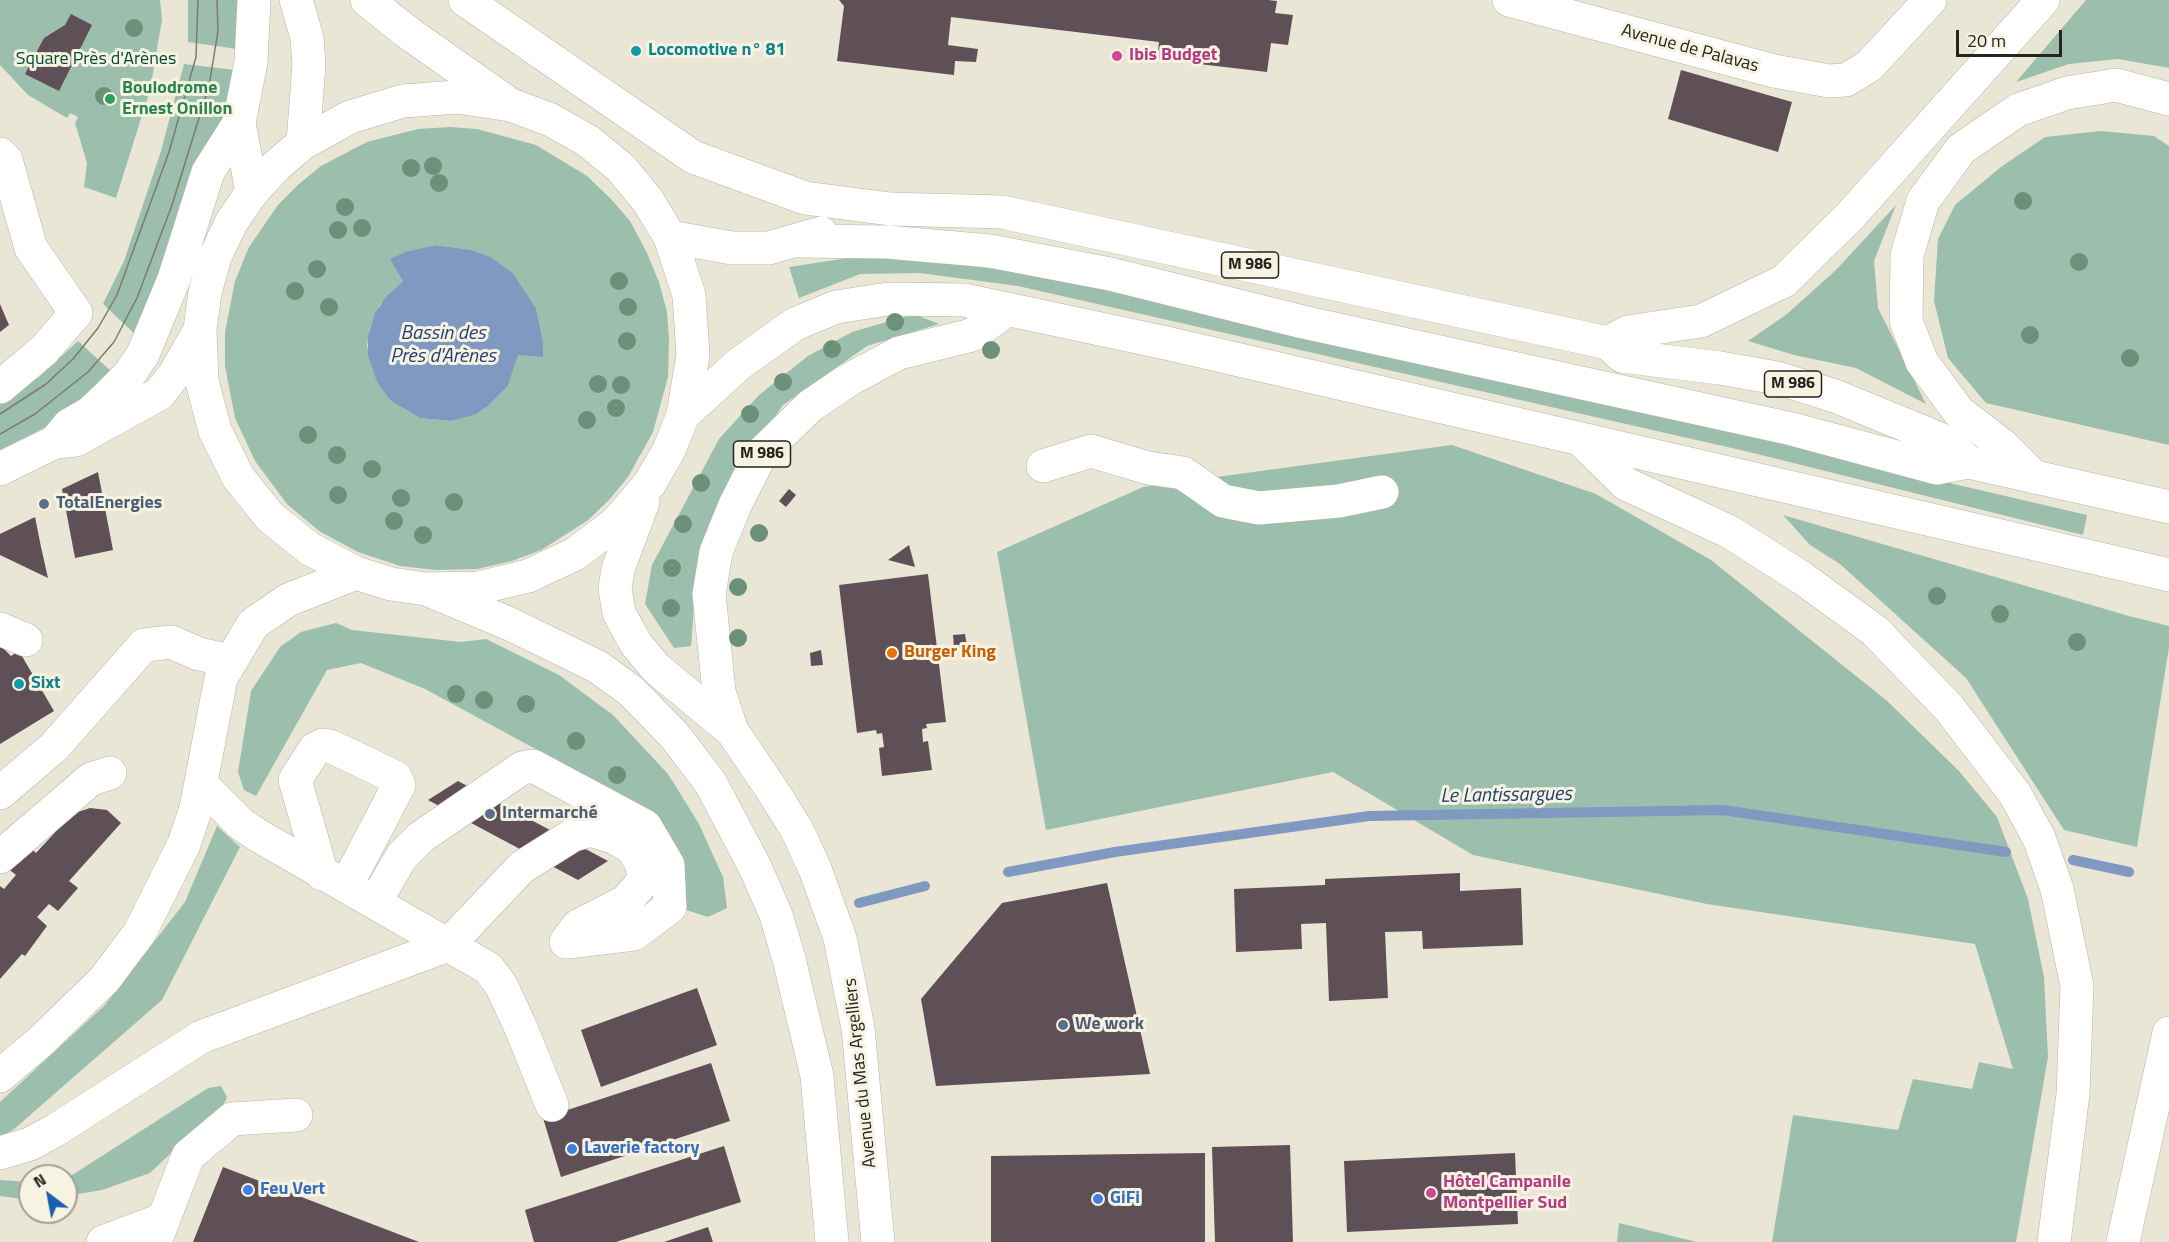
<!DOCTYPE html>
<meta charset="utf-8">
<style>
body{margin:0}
#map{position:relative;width:2169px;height:1242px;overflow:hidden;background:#e9e6d5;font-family:"Titillium Web",sans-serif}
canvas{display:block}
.north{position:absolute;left:18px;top:1164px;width:60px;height:60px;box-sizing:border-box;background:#f6f3e2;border:2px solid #a2a094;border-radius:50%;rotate:328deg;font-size:16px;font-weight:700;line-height:24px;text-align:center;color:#25241e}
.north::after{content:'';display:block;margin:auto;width:21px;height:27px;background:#1960b0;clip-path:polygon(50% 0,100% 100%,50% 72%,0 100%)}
.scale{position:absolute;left:1956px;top:30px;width:106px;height:27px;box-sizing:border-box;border:3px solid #25241e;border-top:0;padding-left:8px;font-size:18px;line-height:21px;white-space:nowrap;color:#25241e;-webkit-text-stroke:4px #f6f3e2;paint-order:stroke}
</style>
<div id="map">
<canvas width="2169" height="1242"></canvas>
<div class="north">N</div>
<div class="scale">20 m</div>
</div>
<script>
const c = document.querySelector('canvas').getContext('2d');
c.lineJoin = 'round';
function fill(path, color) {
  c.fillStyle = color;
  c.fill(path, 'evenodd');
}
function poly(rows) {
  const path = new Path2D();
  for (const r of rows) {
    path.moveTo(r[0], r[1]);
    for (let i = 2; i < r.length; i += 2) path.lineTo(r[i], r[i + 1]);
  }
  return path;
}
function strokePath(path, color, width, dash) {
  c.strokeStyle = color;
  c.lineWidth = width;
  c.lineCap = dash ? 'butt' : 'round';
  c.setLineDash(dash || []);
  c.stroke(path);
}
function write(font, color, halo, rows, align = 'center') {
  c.font = font + ' "Titillium Web",sans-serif';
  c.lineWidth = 6;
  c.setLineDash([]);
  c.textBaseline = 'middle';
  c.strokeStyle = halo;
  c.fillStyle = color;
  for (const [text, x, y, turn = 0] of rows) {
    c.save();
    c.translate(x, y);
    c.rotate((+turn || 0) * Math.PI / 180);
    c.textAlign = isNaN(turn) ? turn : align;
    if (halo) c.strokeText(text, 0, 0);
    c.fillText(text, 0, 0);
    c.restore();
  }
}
fill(poly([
 [0,0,160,0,162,20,150,90,116,198,84,187,87,163,75,123,78,117,70,113,67,118,28,95,0,65],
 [188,0,238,0,237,49,188,42],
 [2086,0,2169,0,2169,68,2118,59,2069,64,2016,82],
 [184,64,235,70,225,115,138,337,103,304,124,261,161,151],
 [450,127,477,129,536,145,587,176,611,199,630,221,647,253,659,282,667,312,669,341,668,377,653,432,628,477,609,500,587,521,541,550,512,561,477,569,436,570,400,566,358,552,319,531,287,504,255,461,235,418,225,366,225,332,235,281,249,247,278,205,299,184,321,166,367,142,418,129],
 [435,245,472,250,491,257,513,273,536,308,543,341,518,354,508,386,488,406,475,415,451,421,420,418,391,401,367,346,370,328,379,306,403,281,408,251],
 [2101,131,2154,136,2169,146,2169,445,1986,403,1948,358,1934,301,1938,239,1955,205,2001,167,2045,137],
 [1896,205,1874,261,1878,308,1926,404,1856,368,1794,355,1748,341,1787,314,1836,270],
 [861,256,924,260,1040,275,1537,387,2087,515,2083,535,1745,451,1018,286,920,273,860,274,799,298,789,267],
 [914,314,939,324,867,346,783,405,744,460,695,593,691,646,674,648,645,604,652,565,719,439,759,395,808,356,852,332],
 [78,341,113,373,56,422,0,450,0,402,40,376],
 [1452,445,1596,494,1711,560,1886,700,1959,771,1997,817,2028,899,2044,977,2048,1057,2016,1242,1772,1242,1793,1115,1898,1130,1913,1079,1972,1089,1979,1062,2013,1069,1975,944,1707,904,1473,855,1333,772,1046,830,997,552,1143,487],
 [1783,515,2129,616,2169,626,2169,647,2137,847,2064,830,1966,678,1840,564,1810,545],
 [336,623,352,630,461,642,486,639,559,675,613,715,668,774,699,824,723,877,727,908,708,917,680,908,624,797,425,689,361,663,327,670,256,796,244,790,238,772,251,691,280,647,301,632],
 [217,826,240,847,162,1000,13,1130,0,1137,0,1102,105,1005,185,902],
 [221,1086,227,1097,218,1116,188,1137,150,1173,102,1190,66,1196,66,1179,208,1088],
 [0,1180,30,1182,30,1200,0,1196],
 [1619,1223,1697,1242,1617,1242]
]), '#9cbeac');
fill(poly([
 [435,245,472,250,491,257,513,273,536,308,543,341,543,357,518,355,508,386,488,406,475,415,451,421,420,418,391,401,377,382,368,355,368,336,375,313,386,297,403,281,390,259,408,251]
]), '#8099c0');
strokePath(poly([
 [2073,860,2129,872],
 [1008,872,1115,852,1369,816,1723,810,2006,852],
 [859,903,925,886]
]), '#8099c0', 10);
fill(poly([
 [839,0,1268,0,1277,1,1275,13,1293,15,1288,45,1271,43,1267,72,1157,59,1159,42,951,17,948,45,978,49,976,62,955,61,954,75,837,61,844,6],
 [71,14,92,25,59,91,25,74,44,38,65,25],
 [1681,70,1792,102,1778,152,1668,119],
 [0,304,9,325,0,332],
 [98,472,113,550,75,558,62,489],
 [789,489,796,495,786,507,779,501],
 [35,517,41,547,48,578,0,555,0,534],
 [909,545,915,567,888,560],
 [928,574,946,722,926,724,927,728,922,729,923,742,928,741,932,770,882,776,879,748,884,747,882,733,877,734,876,730,857,733,839,585],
 [965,634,967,646,954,648,953,635],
 [0,645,11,656,19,651,54,711,0,744],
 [821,650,823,665,811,666,810,653],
 [458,781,608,861,578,880,428,800],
 [90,808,107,810,121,823,69,881,78,888,58,911,49,904,37,917,47,926,25,956,22,954,0,979,0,886,4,889,16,875,6,867,27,844,36,853,72,814],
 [1460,873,1460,891,1521,888,1523,945,1423,949,1422,931,1385,932,1388,998,1329,1001,1326,923,1301,924,1302,949,1236,952,1234,889,1325,885,1325,879],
 [1107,883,1150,1074,936,1086,921,999,1002,903],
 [697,988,717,1045,601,1087,581,1030],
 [711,1063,730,1121,561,1177,543,1118],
 [1290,1145,1293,1242,1215,1242,1212,1147],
 [724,1146,741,1202,616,1242,534,1242,525,1210],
 [1205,1153,1205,1242,991,1242,991,1156],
 [1515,1153,1518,1224,1347,1232,1344,1161],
 [223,1167,419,1242,193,1242],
 [708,1227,713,1242,664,1242]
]), '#5f5057');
const minor = poly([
 [1509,0,1774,71,1829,81,1846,80,1869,66,1930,0],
 [239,123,252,192],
 [0,154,6,160,31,248,76,313,44,350,0,387],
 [1043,466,1091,451,1148,468,1183,473,1223,501,1259,508,1339,501,1382,492],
 [0,629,26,640],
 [202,785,241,824,259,836,488,968,501,985,521,1028,552,1105],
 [0,793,54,747,144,645,171,642,199,654,231,661],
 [0,857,91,779,110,773],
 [322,874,295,780,315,749,323,745,330,746,395,777,399,785,346,886],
 [375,902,402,856,421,837,522,768,533,766,645,826,668,865,670,907,634,934,568,942],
 [0,1153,30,1144,54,1131,201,1037,448,945,522,867,573,835,591,830,613,837,632,848,642,865,644,881,625,902,578,926,566,942],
 [103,1242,164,1219],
 [155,1242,188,1156,232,1119,296,1115]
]);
const major = poly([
 [296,0,307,38,309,64,303,143],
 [367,0,407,32,505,101],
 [465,0,693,157,805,198,890,209,1002,212,1608,343,1622,356,1720,368,1777,378,1835,396,1947,442,1968,462],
 [670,237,732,248,769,248,821,233],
 [800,241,887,242,990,251,1110,274,1303,322,1792,429,1937,468,1968,462,2169,507],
 [683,415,739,364,795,324,836,307,888,299,964,300,1166,343,2169,575],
 [55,442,69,425,90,413,108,396,129,375,143,354,174,279,208,172,239,123,251,62,254,0],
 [0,469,55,442,76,440,159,394,174,375,200,330],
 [643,502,618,569,615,589,619,613,636,644,656,668,732,731,772,790,797,830,815,869,840,938,858,1028,878,1242],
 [426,589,478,588,528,576,575,554,616,523,650,483,669,450,683,415,693,355,689,295,670,237,648,201,621,168,588,141,551,120,511,105,457,97,403,101,350,117,303,143,276,166,252,192,231,223,215,257,205,292,200,330,202,381,215,431,238,477,270,517,310,549,356,573,391,584,426,589,510,624,598,667,631,691,674,735,710,782,755,867,776,915,789,959,817,1076,832,1242],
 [732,731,719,692,709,594,716,552,735,505,761,454,810,406,850,379,899,353,972,335,1008,309],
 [0,1076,41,1041,104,980,140,932,184,844,196,808,221,678,253,624,288,600,356,573]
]);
const highway = poly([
 [1608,343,1628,332,1701,321,1784,281,1850,216,2043,0],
 [1580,439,1626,484,1730,532,1802,578,1875,631,1949,708,2015,794,2039,838,2057,889,2077,986,2073,1094,2054,1242],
 [2034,477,2002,445,1959,412,1922,362,1906,321,1907,255,1923,201,1961,149,2018,110,2067,93,2116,85,2169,99],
 [2123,1242,2169,1033]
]);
strokePath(minor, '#b7b4a4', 34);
strokePath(major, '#b7b4a4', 34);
strokePath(highway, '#b7b4a4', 34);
strokePath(minor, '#fff', 33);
strokePath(major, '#fff', 33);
strokePath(highway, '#fff', 33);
strokePath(poly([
 [0,414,46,384,73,359,98,328,117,295,169,152,196,57,198,0],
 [0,434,35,414,88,372,114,342,137,298,172,205,209,86,218,31,217,0]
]), '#7c7a6f', 1.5);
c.fillStyle = '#6d907b';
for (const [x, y] of [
 [134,28],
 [104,96],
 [433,166],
 [411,168],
 [439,183],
 [2023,201],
 [345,207],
 [362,228],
 [338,230],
 [2079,262],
 [317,269],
 [619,281],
 [295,291],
 [329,307],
 [628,307],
 [895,322],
 [2030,335],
 [627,341],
 [832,349],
 [991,350],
 [2130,358],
 [783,382],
 [598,384],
 [621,385],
 [616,408],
 [750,414],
 [587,420],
 [308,435],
 [337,455],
 [372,469],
 [701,483],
 [338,495],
 [401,498],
 [454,502],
 [394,521],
 [683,524],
 [759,533],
 [423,535],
 [672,568],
 [738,587],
 [1937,596],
 [671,608],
 [2000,614],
 [738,638],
 [2077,642],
 [456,694],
 [484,700],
 [526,704],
 [576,741],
 [617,775]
]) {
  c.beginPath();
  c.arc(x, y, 9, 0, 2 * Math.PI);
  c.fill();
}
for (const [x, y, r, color] of [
 [636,51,6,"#0f9aa8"],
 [1117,56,6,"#d1479c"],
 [110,99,6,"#2e9e5b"],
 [44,504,6,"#5c6f8a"],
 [892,653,6,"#e8710a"],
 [19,684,6,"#0f9aa8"],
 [490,814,6,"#5c6f8a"],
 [1063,1025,6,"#5c6f8a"],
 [572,1149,6,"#3f7fe0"],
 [248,1190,6,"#3f7fe0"],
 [1431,1193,6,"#d1479c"],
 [1098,1199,6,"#3f7fe0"]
]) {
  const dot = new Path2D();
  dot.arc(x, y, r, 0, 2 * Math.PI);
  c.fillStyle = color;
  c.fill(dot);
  strokePath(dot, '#f6f3e2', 2);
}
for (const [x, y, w] of [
 [1250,265,57],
 [1793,384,57],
 [762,454,57]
]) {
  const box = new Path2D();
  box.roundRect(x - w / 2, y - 13, w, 26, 4.5);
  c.fillStyle = '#f6f3e2';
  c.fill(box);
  strokePath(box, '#25241e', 1.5);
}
write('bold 16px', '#25241e', null, [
 ["M 986",1250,265],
 ["M 986",1793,384],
 ["M 986",762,454]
]);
write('18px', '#25241e', '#f6f3e2', [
 ["Avenue de Palavas",1690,49,15],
 ["Avenue du Mas Argelliers",861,1073,-96]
]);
write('bold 18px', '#0d838f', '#f6f3e2', [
 ["Locomotive n° 81",648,51],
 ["Sixt",31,684]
], 'left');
write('bold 18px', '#b23c85', '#f6f3e2', [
 ["Ibis Budget",1129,56],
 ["Hôtel Campanile",1443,1183],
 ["Montpellier Sud",1443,1204]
], 'left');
write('18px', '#074a32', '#f6f3e2', [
 ["Square Près d'Arènes",96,60]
]);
write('bold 18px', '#27864d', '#f6f3e2', [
 ["Boulodrome",122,89],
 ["Ernest Onillon",122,110]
], 'left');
write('bold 18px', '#4e5e75', '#f6f3e2', [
 ["TotalEnergies",56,504],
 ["Intermarché",502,814],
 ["We work",1075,1025]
], 'left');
write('bold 18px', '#c56008', '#f6f3e2', [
 ["Burger King",904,653]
], 'left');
write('bold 18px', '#366cbe', '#f6f3e2', [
 ["Laverie factory",584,1149],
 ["Feu Vert",260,1190],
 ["GiFi",1110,1199]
], 'left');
write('italic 20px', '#214174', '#f6f3e2', [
 ["Bassin des",443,334],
 ["Près d'Arènes",443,357],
 ["Le Lantissargues",1506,796,-1]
]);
</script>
